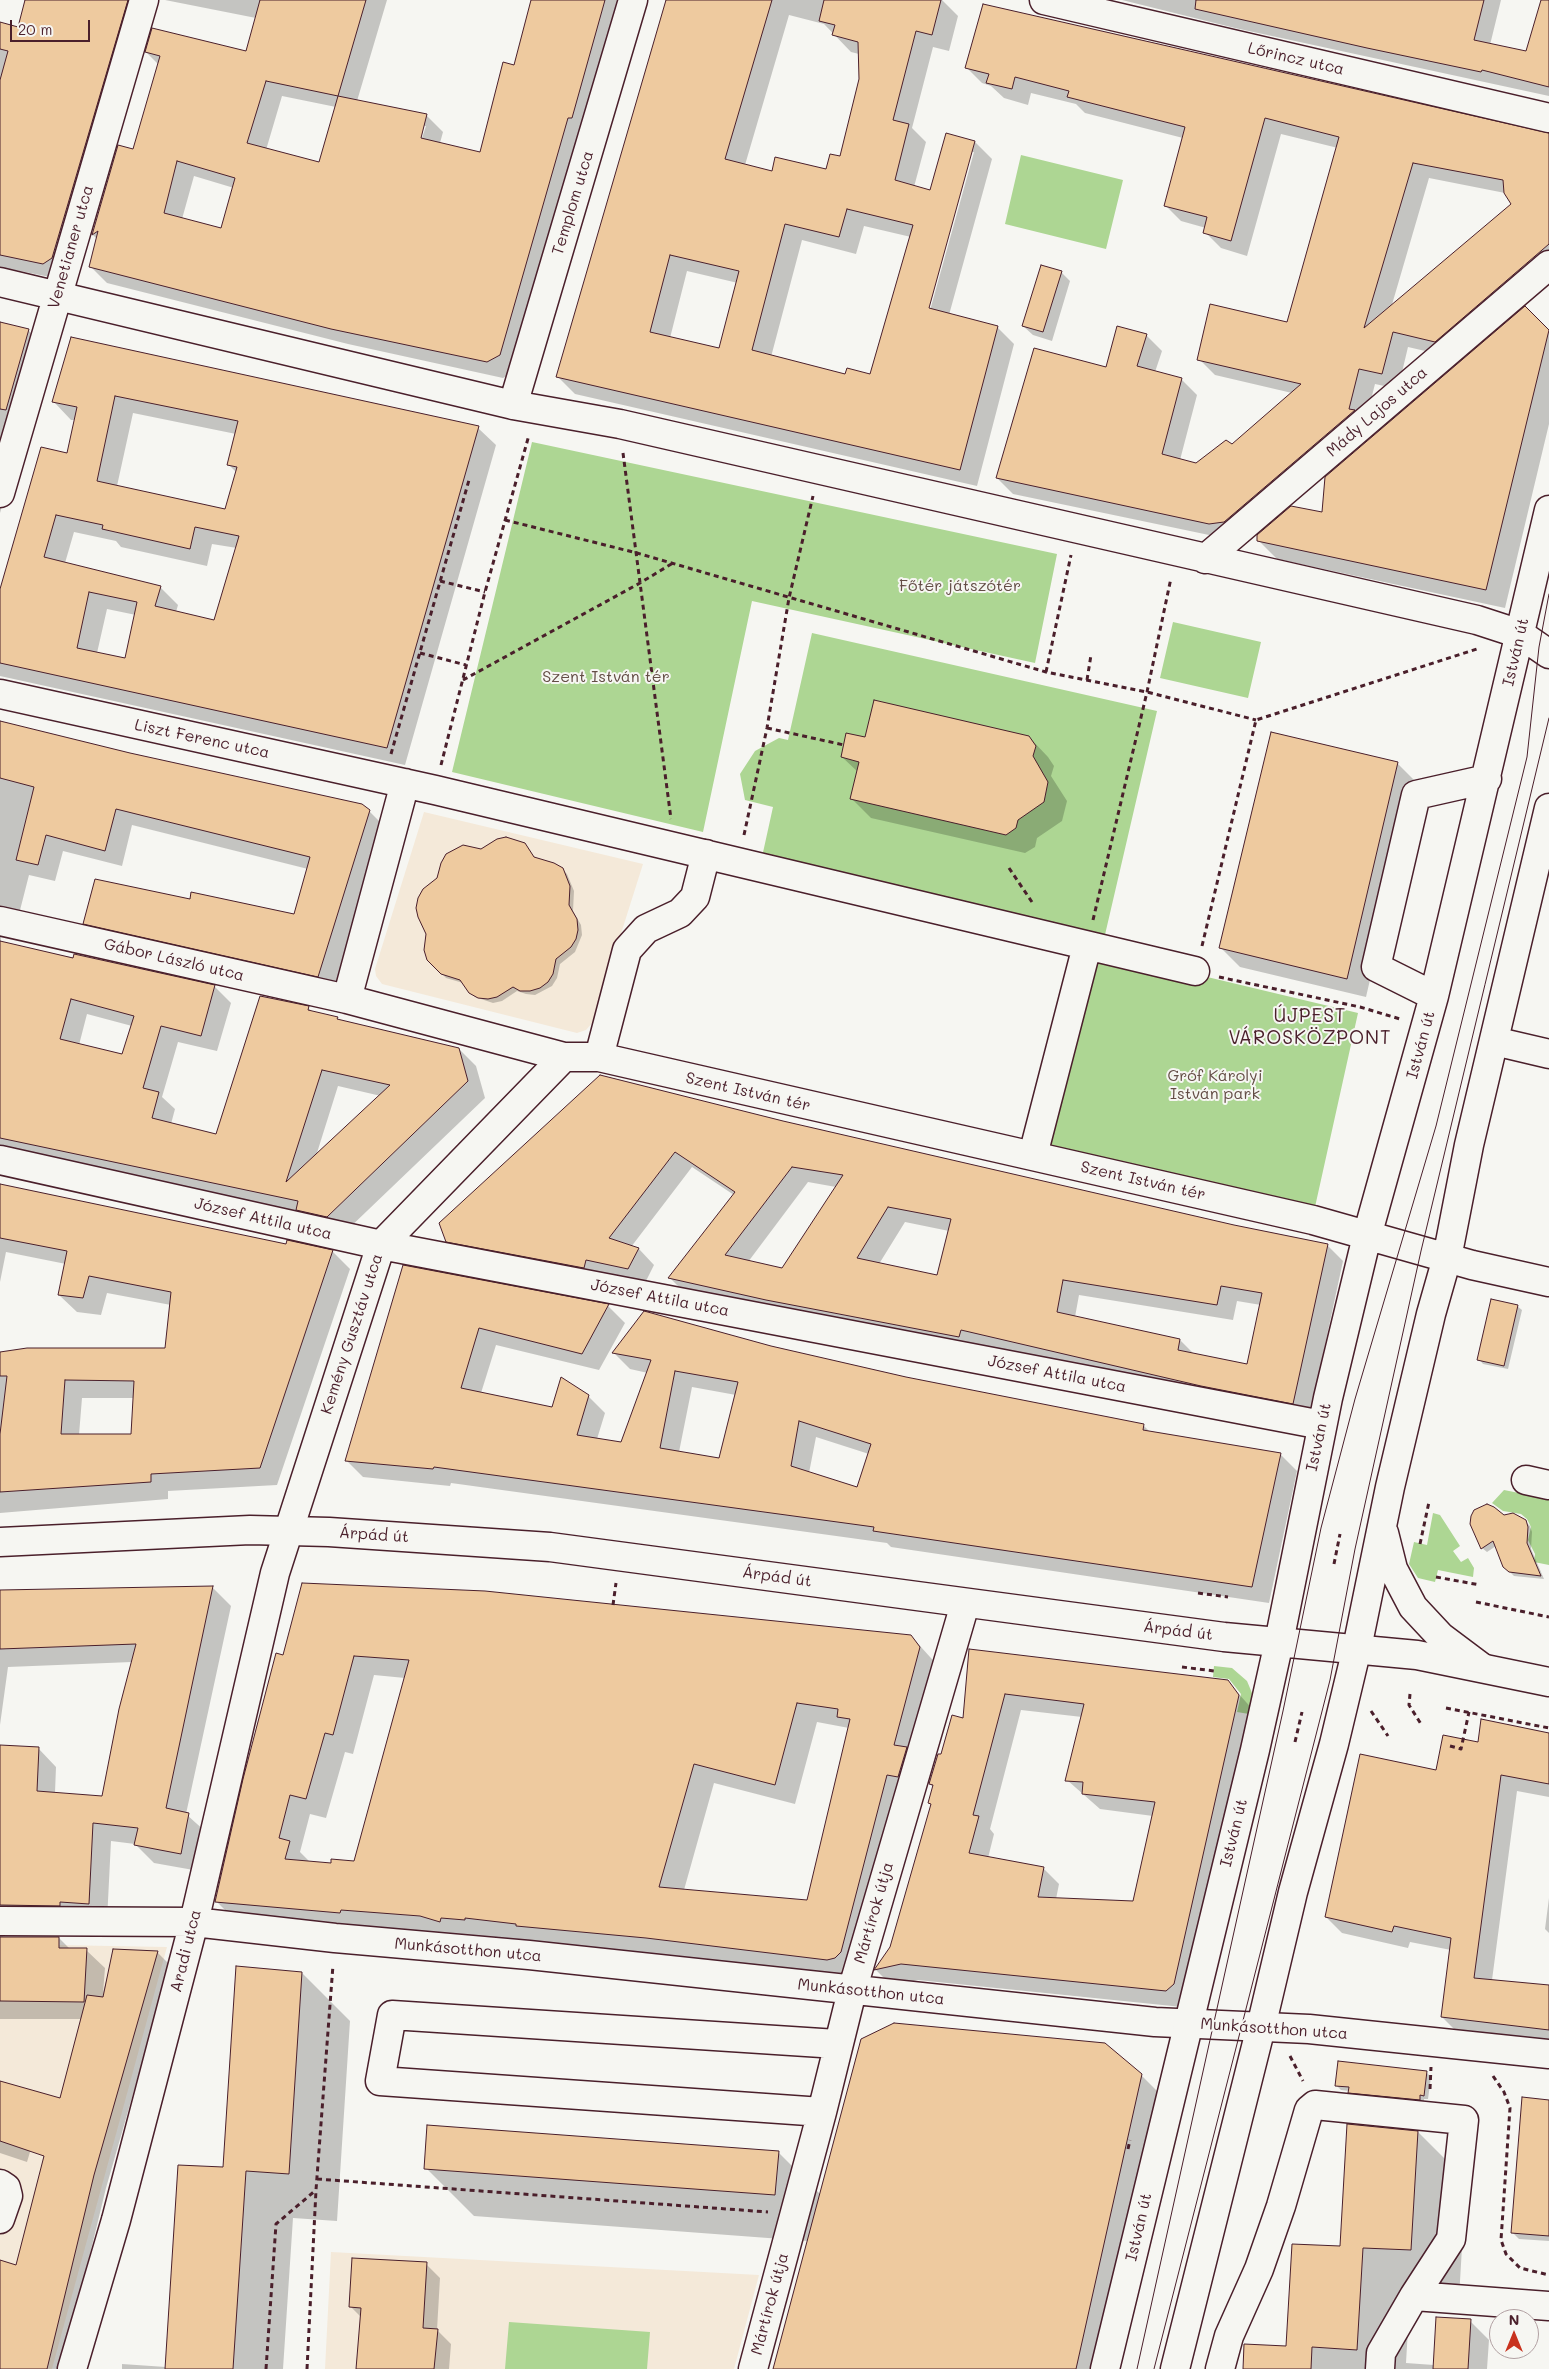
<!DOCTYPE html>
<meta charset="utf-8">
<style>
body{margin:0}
#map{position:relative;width:1549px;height:2369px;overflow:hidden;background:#f6f6f2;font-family:Mali,sans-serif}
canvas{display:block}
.north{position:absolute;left:1489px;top:2309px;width:50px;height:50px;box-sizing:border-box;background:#f6f6f2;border:1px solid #b1a0a2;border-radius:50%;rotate:0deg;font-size:14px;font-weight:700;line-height:20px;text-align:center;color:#4a1f2b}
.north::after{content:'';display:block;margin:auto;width:18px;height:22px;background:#c8321e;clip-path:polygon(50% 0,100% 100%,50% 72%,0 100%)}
.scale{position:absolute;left:10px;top:20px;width:80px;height:22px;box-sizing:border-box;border:2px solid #4a1f2b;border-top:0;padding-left:6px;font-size:15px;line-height:18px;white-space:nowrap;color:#4a1f2b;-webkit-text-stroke:4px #f6f6f2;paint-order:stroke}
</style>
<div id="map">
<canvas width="1549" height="2369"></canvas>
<div class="north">N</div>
<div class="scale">20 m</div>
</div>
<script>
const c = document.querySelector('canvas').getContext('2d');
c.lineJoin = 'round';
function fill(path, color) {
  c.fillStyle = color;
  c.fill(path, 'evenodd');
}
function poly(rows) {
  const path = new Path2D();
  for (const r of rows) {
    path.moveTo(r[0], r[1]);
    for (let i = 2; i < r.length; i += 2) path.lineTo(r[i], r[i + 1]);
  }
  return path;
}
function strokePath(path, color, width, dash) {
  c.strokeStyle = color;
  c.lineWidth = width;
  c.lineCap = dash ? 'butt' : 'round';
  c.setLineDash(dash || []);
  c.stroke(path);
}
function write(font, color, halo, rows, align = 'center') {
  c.font = font + ' Mali,sans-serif';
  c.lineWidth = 4;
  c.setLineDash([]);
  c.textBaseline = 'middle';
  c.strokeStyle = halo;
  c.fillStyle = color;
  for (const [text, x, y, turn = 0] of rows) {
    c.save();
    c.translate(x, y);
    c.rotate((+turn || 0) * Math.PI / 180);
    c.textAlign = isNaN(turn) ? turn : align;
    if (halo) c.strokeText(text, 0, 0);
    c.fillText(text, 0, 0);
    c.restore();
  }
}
fill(poly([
 [424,812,643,864,593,1022,586,1030,577,1033,382,984,376,976,375,969],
 [0,1944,167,1947,52,2369,0,2369],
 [331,2252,759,2275,734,2369,325,2369]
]), '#f4e9d9');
fill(poly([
 [1021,155,1123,180,1106,249,1005,224],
 [532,442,1057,554,1035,663,752,601,703,832,452,772],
 [1173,622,1261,642,1248,698,1160,678],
 [812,633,1157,711,1104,939,762,857,773,807,745,800,740,774,755,751,779,738,788,740],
 [1090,949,1358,1013,1313,1216,1040,1151],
 [1504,1490,1549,1499,1549,1565,1534,1562,1535,1554,1528,1540,1531,1527,1527,1519,1521,1514,1503,1511,1492,1503],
 [1433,1513,1440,1515,1460,1546,1453,1551,1461,1562,1468,1558,1474,1568,1473,1577,1438,1570,1435,1582,1418,1578,1409,1564,1414,1542,1427,1545],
 [1214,1666,1232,1668,1247,1681,1252,1693,1249,1714,1237,1712,1241,1694,1229,1679,1213,1677],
 [509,2322,650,2332,647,2369,505,2369]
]), '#add693');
fill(poly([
 [26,0,148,0,60,279,0,267,0,23,18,28],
 [165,0,387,0,357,101,427,116,443,132,440,143,481,154,515,67,532,0,626,0,516,371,503,378,348,344,107,283,90,266,97,239,93,235,119,146,134,150,159,65,146,52,247,53,256,18],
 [282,96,336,107,319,163,266,150],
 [423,126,426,126,420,144,418,143],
 [194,176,234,188,222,229,182,219],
 [667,0,942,0,958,16,949,51,933,47,912,128,926,142,914,187,931,191,975,142,992,159,949,315,997,327,1014,344,977,486,575,394,558,377],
 [789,15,824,24,851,52,859,54,860,79,840,157,827,171,773,172,745,165],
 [971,152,974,152,929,314,926,314],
 [864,226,911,237,870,375,846,376,771,357,802,240,856,254],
 [687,271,738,283,720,350,670,338],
 [1122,0,1501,0,1490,45,1527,53,1542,0,1549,0,1549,96,1235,28],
 [966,67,1549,134,1549,274,1451,357,1408,347,1398,389,1375,384,1365,423,1233,540,1013,494,997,478,1106,369,1146,335,1162,351,1155,372,1181,379,1197,395,1180,460,1196,465,1232,446,1292,393,1215,375,1199,359,1288,324,1338,148,1281,134,1247,256,1221,248,1205,232,1206,228,1181,221,1165,205,1183,138,1085,113,1076,104,1031,93,1028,105,1004,98,991,86,982,83],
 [1429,178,1505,193,1513,204,1391,308],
 [1061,272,1070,281,1052,341,1033,335,1023,326],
 [1525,308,1549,332,1549,424,1505,608,1277,559,1258,540,1323,513],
 [0,324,28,330,47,349,0,513],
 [72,338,478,428,496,445,405,765,0,676,0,593,68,455,75,420,71,420,54,402],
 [133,413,236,434,229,465,237,473,226,511,117,486],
 [74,532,116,541,121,547,207,566,212,544,237,548,215,621,176,612,178,605,160,587,65,563],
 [107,609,136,615,126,659,97,653],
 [0,722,369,811,386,828,335,992,101,940,84,923,191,901,295,915,308,869,132,825,122,866,63,851,55,881,29,875,17,922,1,934,1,943,214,986,231,1003,217,1051,178,1042,162,1097,175,1109,171,1124,217,1136,308,1008,313,1012,337,1018,340,1021,459,1049,476,1066,485,1098,344,1233,0,1150],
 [87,1014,132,1026,123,1056,79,1045],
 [338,1086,381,1096,316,1156],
 [1029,737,1048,757,1054,766,1051,776,1067,801,1062,821,1037,838,1035,847,1025,853,871,818,852,799,858,772,842,757,866,739],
 [1397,763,1416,782,1366,997,1240,967,1221,948],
 [506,838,524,844,536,859,562,869,567,874,574,891,573,911,581,925,582,935,575,952,560,964,557,978,552,986,535,995,526,994,517,991,502,1001,493,1003,475,997,463,983,446,978,428,959,481,850],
 [600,1077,783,1122,1234,1226,1327,1245,1343,1261,1309,1419,686,1294,670,1278,734,1195,692,1167,631,1247,639,1249,654,1265,644,1285,464,1257,448,1241],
 [808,1182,836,1187,783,1269,748,1262],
 [905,1222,949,1231,938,1276,879,1264],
 [1079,1295,1233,1320,1237,1301,1261,1305,1248,1366,1194,1354,1180,1340,1075,1317],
 [0,1185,287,1246,332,1251,350,1269,277,1485,168,1491,168,1499,0,1513,0,1353,27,1349,167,1350,171,1305,107,1293,101,1315,77,1312,59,1295,66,1264,6,1252,0,1282],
 [82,1398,134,1398,132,1435,79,1435],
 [404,1267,608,1306,625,1323,599,1370,496,1345,481,1393,553,1408,588,1396,605,1413,597,1439,622,1443,648,1373,630,1369,614,1353,770,1347,906,1378,1143,1425,1151,1433,1280,1454,1297,1471,1269,1603,891,1547,887,1543,451,1483,450,1486,363,1477,346,1460],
 [692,1387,736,1395,719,1459,679,1452],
 [816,1437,869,1454,857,1489,809,1473],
 [1517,1306,1522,1310,1508,1369,1483,1364,1479,1359],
 [1503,1516,1525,1521,1530,1526,1532,1532,1531,1549,1544,1579,1514,1576,1504,1566,1496,1546,1487,1552,1482,1548,1471,1523],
 [213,1588,231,1606,186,1814,207,1833,199,1871,154,1863,135,1844,111,1841,107,1921,4,1932,3,1938,59,1938,70,1949,86,1950,105,1968,103,1993,114,1950,158,1953,170,1965,106,2188,62,2369,0,2369,0,2262,17,2266,82,2019,0,2019,0,1747,38,1748,56,1767,55,1793,103,1797,132,1662,8,1667,0,1725,0,1592],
 [911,1636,940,1668,847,1979,236,1921,216,1901,284,1656],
 [374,1675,405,1678,355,1862,332,1864,310,1862,300,1852,310,1814,326,1818,345,1752,353,1754],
 [817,1722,849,1728,808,1901,684,1890,714,1783,795,1804],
 [970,1651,1228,1682,1255,1712,1182,2007,918,1980,892,1986,876,1970,892,1948,932,1805,929,1803,933,1787,930,1784,942,1756,964,1720],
 [1021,1710,1082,1717,1067,1780,1100,1809,1153,1816,1134,1903,1056,1899,1059,1884,1043,1868,988,1858,994,1834,990,1829],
 [1549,1734,1549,1797,1517,1791,1492,1980,1549,1986,1549,2043,1458,2033,1442,2017,1451,1950,1410,1942,1408,1948,1342,1933,1326,1917,1437,1771,1479,1744],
 [1549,1898,1549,1933,1545,1929],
 [302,1973,350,2021,337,2221,293,2218,283,2369,122,2369,122,2364,166,2367,224,2168],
 [1426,2072,1431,2077,1428,2099,1424,2099,1424,2104,1354,2097,1350,2091,1341,2090,1336,2085],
 [1141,2075,1160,2094,1099,2369,774,2369,808,2241,474,2216,426,2168,778,2152,821,2195],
 [0,2083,43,2108,27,2162,0,2153],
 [1549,2101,1549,2241,1519,2239,1512,2232],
 [1418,2132,1466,2180,1459,2298,1410,2295,1406,2363,1434,2365,1470,2321,1489,2340,1487,2369,1244,2369,1287,2347,1341,2248],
 [426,2264,440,2278,437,2330,451,2344,449,2369,358,2369,362,2318,351,2307]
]), '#0003');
const building = poly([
 [25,0,128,0,52,258,43,264,0,255,0,80,8,51,0,49,0,22,18,27,25,0],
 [260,0,366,0,338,96,427,114,421,138,480,152,503,62,514,65,531,0,605,0,572,118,568,118,500,355,487,362,331,329,89,267,98,231,92,235,118,145,133,149,160,56,145,52,152,28,246,51,260,0],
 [266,81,338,96,319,162,247,143,266,81],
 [177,161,235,178,221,228,164,213,177,161],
 [666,0,772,0,725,159,772,171,775,157,826,169,830,154,840,156,859,79,858,42,832,35,835,25,819,21,824,0,941,0,932,35,916,31,893,120,909,124,895,180,930,190,946,133,975,141,929,308,998,326,960,470,556,377,666,0],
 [847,209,913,225,870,374,847,368,845,374,752,350,785,224,839,237,847,209],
 [670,255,739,271,719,348,650,332,670,255],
 [1196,0,1484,0,1474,40,1526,51,1541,0,1549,0,1549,87,1482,70,1481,72,1367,48,1195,9,1196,0],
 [983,4,1549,133,1549,244,1435,342,1393,332,1382,374,1359,369,1349,409,1355,410,1224,522,1209,524,996,478,1034,348,1106,367,1117,326,1147,334,1137,366,1182,378,1162,454,1196,463,1226,440,1232,444,1301,384,1197,360,1210,304,1287,322,1339,137,1265,118,1231,241,1203,233,1207,217,1164,206,1185,127,1067,97,1069,91,1015,77,1012,89,986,83,989,74,965,68,983,4],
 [1413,163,1503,180,1504,193,1511,204,1364,328,1413,163],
 [1041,265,1062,271,1043,332,1022,326,1041,265],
 [1525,306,1549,330,1486,590,1257,541,1257,535,1291,506,1322,512,1325,477,1525,306],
 [0,322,29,329,6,410,0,409,0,322],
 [71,337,479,426,387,748,0,663,0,589,41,447,67,453,77,407,52,402,71,337],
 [115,396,238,421,227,465,237,467,225,509,97,481,115,396],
 [56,515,103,525,102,529,190,549,195,527,239,536,214,620,155,606,161,586,44,557,56,515],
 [89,592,137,602,125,658,77,648,89,592],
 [874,700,1029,736,1036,746,1033,756,1048,782,1044,802,1018,820,1016,828,1006,835,850,799,859,762,841,757,846,733,865,737,874,700],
 [0,721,130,753,362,804,370,810,318,977,83,924,95,879,190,899,191,892,294,914,310,857,116,809,105,851,46,835,38,865,16,860,34,787,0,778,0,721],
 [1271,732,1398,762,1347,979,1219,948,1271,732],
 [506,837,525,843,534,857,554,863,563,868,570,886,569,905,577,919,578,930,576,939,571,947,556,959,553,974,548,982,540,988,530,991,520,991,513,987,497,997,488,999,478,998,469,993,460,980,441,974,427,960,424,950,426,934,418,917,416,908,418,898,423,889,437,878,441,863,446,854,463,845,481,849,497,839,506,837],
 [0,941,73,958,74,954,215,985,201,1036,161,1026,143,1088,159,1092,152,1118,216,1134,260,996,309,1006,308,1010,338,1017,337,1019,459,1048,468,1081,327,1217,296,1210,298,1201,0,1138,0,941],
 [71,999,134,1016,122,1054,60,1039,71,999],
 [322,1070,390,1085,286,1182,322,1070],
 [600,1075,783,1121,1234,1225,1328,1244,1293,1404,1201,1386,961,1330,959,1337,766,1300,668,1278,735,1192,675,1152,609,1238,639,1248,628,1269,586,1260,584,1268,446,1242,439,1223,600,1075],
 [792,1167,843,1175,782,1268,725,1255,792,1167],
 [888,1207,951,1219,937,1275,857,1258,888,1207],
 [1063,1280,1217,1305,1221,1286,1262,1293,1247,1364,1178,1350,1180,1339,1057,1312,1063,1280],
 [0,1184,286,1244,287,1240,333,1250,260,1468,151,1474,151,1482,0,1492,0,1434,7,1376,0,1376,0,1352,27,1348,165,1348,171,1292,89,1276,83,1298,58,1295,67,1251,0,1238,0,1184],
 [65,1380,134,1381,131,1434,61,1434,65,1380],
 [403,1265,609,1304,582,1354,479,1328,461,1388,552,1407,561,1377,589,1395,577,1435,621,1442,651,1360,612,1353,644,1311,771,1346,906,1377,1144,1424,1143,1430,1281,1453,1252,1587,873,1531,874,1527,434,1467,433,1469,345,1461,403,1265],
 [675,1371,738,1382,719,1458,660,1448,675,1371],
 [799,1421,871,1444,857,1487,791,1466,799,1421],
 [1491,1299,1518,1305,1504,1366,1477,1360,1491,1299],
 [1487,1504,1494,1507,1504,1515,1513,1513,1526,1520,1528,1527,1527,1543,1541,1576,1509,1572,1503,1567,1493,1541,1481,1549,1470,1524,1471,1516,1474,1510,1487,1504],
 [302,1583,485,1591,911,1635,920,1647,894,1745,907,1747,898,1777,887,1775,841,1952,835,1958,827,1960,646,1938,516,1926,516,1924,465,1918,465,1920,441,1918,440,1922,420,1916,341,1910,340,1913,215,1902,243,1779,276,1653,283,1655,302,1583],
 [354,1656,409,1660,354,1861,331,1859,331,1863,285,1859,290,1841,279,1838,290,1795,306,1799,325,1733,333,1735,354,1656],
 [797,1703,838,1709,837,1717,850,1719,807,1900,659,1887,694,1764,775,1785,797,1703],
 [213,1586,166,1808,189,1813,181,1854,134,1845,138,1828,93,1823,89,1904,60,1902,60,1906,0,1905,0,1745,39,1747,37,1791,102,1796,119,1709,136,1644,0,1649,0,1590,213,1586],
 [969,1649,1228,1680,1239,1695,1174,1984,1166,1991,901,1964,874,1970,890,1947,931,1804,928,1803,933,1785,929,1784,938,1754,941,1754,952,1715,963,1718,969,1649],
 [1005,1694,1084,1704,1065,1781,1083,1782,1082,1794,1155,1802,1133,1901,1038,1897,1044,1867,969,1853,979,1816,973,1815,1005,1694],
 [1481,1719,1549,1733,1549,1784,1501,1775,1474,1978,1549,1985,1549,2030,1441,2017,1451,1938,1394,1926,1392,1932,1325,1917,1360,1754,1436,1770,1443,1735,1478,1742,1481,1719],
 [0,1937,59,1937,59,1948,87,1948,84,2002,0,2001,0,1937],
 [113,1949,158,1951,94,2175,47,2369,0,2369,0,2260,16,2265,44,2156,0,2141,0,2081,60,2098,87,1995,103,1997,113,1949],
 [236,1966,302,1972,289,2174,246,2171,233,2369,165,2369,178,2165,223,2167,236,1966],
 [894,2023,1105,2043,1142,2074,1076,2369,773,2369,861,2039,894,2023],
 [1338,2061,1427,2071,1424,2096,1420,2095,1420,2100,1348,2093,1349,2087,1335,2086,1338,2061],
 [1522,2097,1549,2100,1549,2236,1511,2233,1522,2097],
 [1347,2124,1418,2131,1411,2250,1363,2248,1357,2350,1312,2347,1311,2369,1243,2369,1244,2344,1286,2346,1292,2244,1340,2246,1347,2124],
 [427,2125,779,2151,775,2195,424,2169,427,2125],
 [352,2258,427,2262,423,2328,438,2329,434,2369,356,2369,361,2308,349,2307,352,2258],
 [1436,2317,1471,2319,1468,2369,1433,2369,1436,2317]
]);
fill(building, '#eeca9f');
strokePath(building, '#4a1f2b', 1);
const minor = poly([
 [1044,0,1549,118],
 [0,282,513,405,620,424,1477,620,1520,634,1549,654],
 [513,405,633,0],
 [0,493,144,0],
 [1205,559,1549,265],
 [0,694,435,790,1195,971],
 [0,921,347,999,564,1057,599,1057,1313,1220,1472,1265,1549,1282],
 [1434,996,1376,967,1416,795,1487,779],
 [347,999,405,783],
 [1494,1041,1549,1054],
 [599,1057,627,950,646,929,680,913,695,897,706,854],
 [1033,1155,1087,946],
 [0,1160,381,1245,1322,1425],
 [1526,1480,1549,1485],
 [1384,1533,1393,1569,1413,1607,1441,1637,1481,1667],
 [1279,1642,1328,1398,1367,1236,1434,996,1549,510],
 [1357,1648,1390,1487,1431,1314,1447,1258,1469,1145,1549,808],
 [0,1921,194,1922,335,1938,529,1955,1155,2022,1309,2029,1549,2054],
 [822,2112,380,2081,392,2015,837,2044],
 [0,2184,6,2188,8,2196,0,2219],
 [72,2369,116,2220,194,1922,275,1573,381,1245,564,1057],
 [753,2369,822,2112,852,1991,965,1604],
 [1220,2369,1229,2336,1259,2269,1281,2206,1309,2110,1315,2105,1464,2120,1451,2239,1414,2296],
 [1380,2369,1381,2353,1414,2296,1549,2306]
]);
const major = poly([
 [0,1542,250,1530,329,1532,550,1547,1224,1637,1417,1655,1549,1682],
 [1105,2369,1255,1750,1279,1642],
 [1175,2369,1261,2027,1293,1892,1334,1744,1357,1648]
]);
strokePath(minor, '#4a1f2b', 31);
strokePath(major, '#4a1f2b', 31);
strokePath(poly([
 [623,453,671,819],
 [505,520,637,553,1046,672,1147,692,1256,720],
 [440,581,485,592],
 [420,653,466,665],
 [1046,672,1071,555],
 [463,680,640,583,673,563],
 [1087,680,1091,655],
 [767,728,844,745],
 [391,754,469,480],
 [441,765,485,592,529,435],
 [744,835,767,728,789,598,813,496],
 [1009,868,1034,905],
 [1093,920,1147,692,1171,578],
 [1202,946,1256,720,1477,649],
 [1219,977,1360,1007,1400,1019],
 [1420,1544,1429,1502],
 [1334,1564,1340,1534],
 [1436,1577,1480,1585],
 [1198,1593,1228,1597],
 [1476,1602,1549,1617],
 [613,1605,616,1583],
 [1182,1667,1214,1671],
 [1410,1694,1409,1705,1421,1724],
 [1446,1708,1549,1728],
 [1371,1711,1388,1736],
 [1295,1742,1302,1712],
 [1450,1746,1461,1749,1469,1712],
 [1290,2056,1303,2081],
 [1493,2076,1504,2092,1510,2108,1501,2240,1506,2254,1520,2268,1549,2275],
 [1430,2089,1431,2067],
 [1128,2149,1130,2140],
 [317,2179,768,2212],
 [266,2369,276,2224,316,2190],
 [307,2369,316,2190,333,1965]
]), '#4a1f2b', 3, [5, 4]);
strokePath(minor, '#f6f6f2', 28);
strokePath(major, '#f6f6f2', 28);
strokePath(poly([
 [1137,2369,1283,1711,1321,1528,1355,1399,1436,1126,1527,757,1539,647,1549,594],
 [1154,2369,1330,1680,1355,1549,1421,1251,1549,718]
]), '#4a1f2b', 1);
write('16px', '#4a1f2b', '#f6f6f2', [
 ["Lőrincz utca",1296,59,13],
 ["Templom utca",573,203,-73],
 ["Venetianer utca",71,247,-74],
 ["Mády Lajos utca",1377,412,-41],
 ["István út",1516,652,-77],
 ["Liszt Ferenc utca",202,739,12],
 ["Gábor László utca",174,960,13],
 ["István út",1421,1045,-75],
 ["Szent István tér",748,1092,13],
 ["Szent István tér",1143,1181,13],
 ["József Attila utca",263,1219,13],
 ["József Attila utca",660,1298,11],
 ["Kemény Gusztáv utca",352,1334,-72],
 ["József Attila utca",1057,1374,11],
 ["István út",1319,1437,-78],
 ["Árpád út",374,1535,4],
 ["Árpád út",777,1577,8],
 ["Árpád út",1178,1631,7],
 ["István út",1234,1833,-76],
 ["Mártírok útja",874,1913,-74],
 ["Munkásotthon utca",468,1950,5],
 ["Aradi utca",186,1951,-76],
 ["Munkásotthon utca",871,1992,6],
 ["Munkásotthon utca",1274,2029,4],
 ["István út",1139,2227,-77],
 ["Mártírok útja",770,2304,-75]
]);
write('16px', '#634d45', '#f6f6f2', [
 ["Főtér játszótér",960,586],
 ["Szent István tér",606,677],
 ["Gróf Károlyi",1215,1076],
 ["István park",1215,1094]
]);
c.letterSpacing = '1px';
write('19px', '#4a1f2b', '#f6f6f2', [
 ["ÚJPEST",1310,1016],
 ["VÁROSKÖZPONT",1310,1038]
]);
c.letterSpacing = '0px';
</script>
